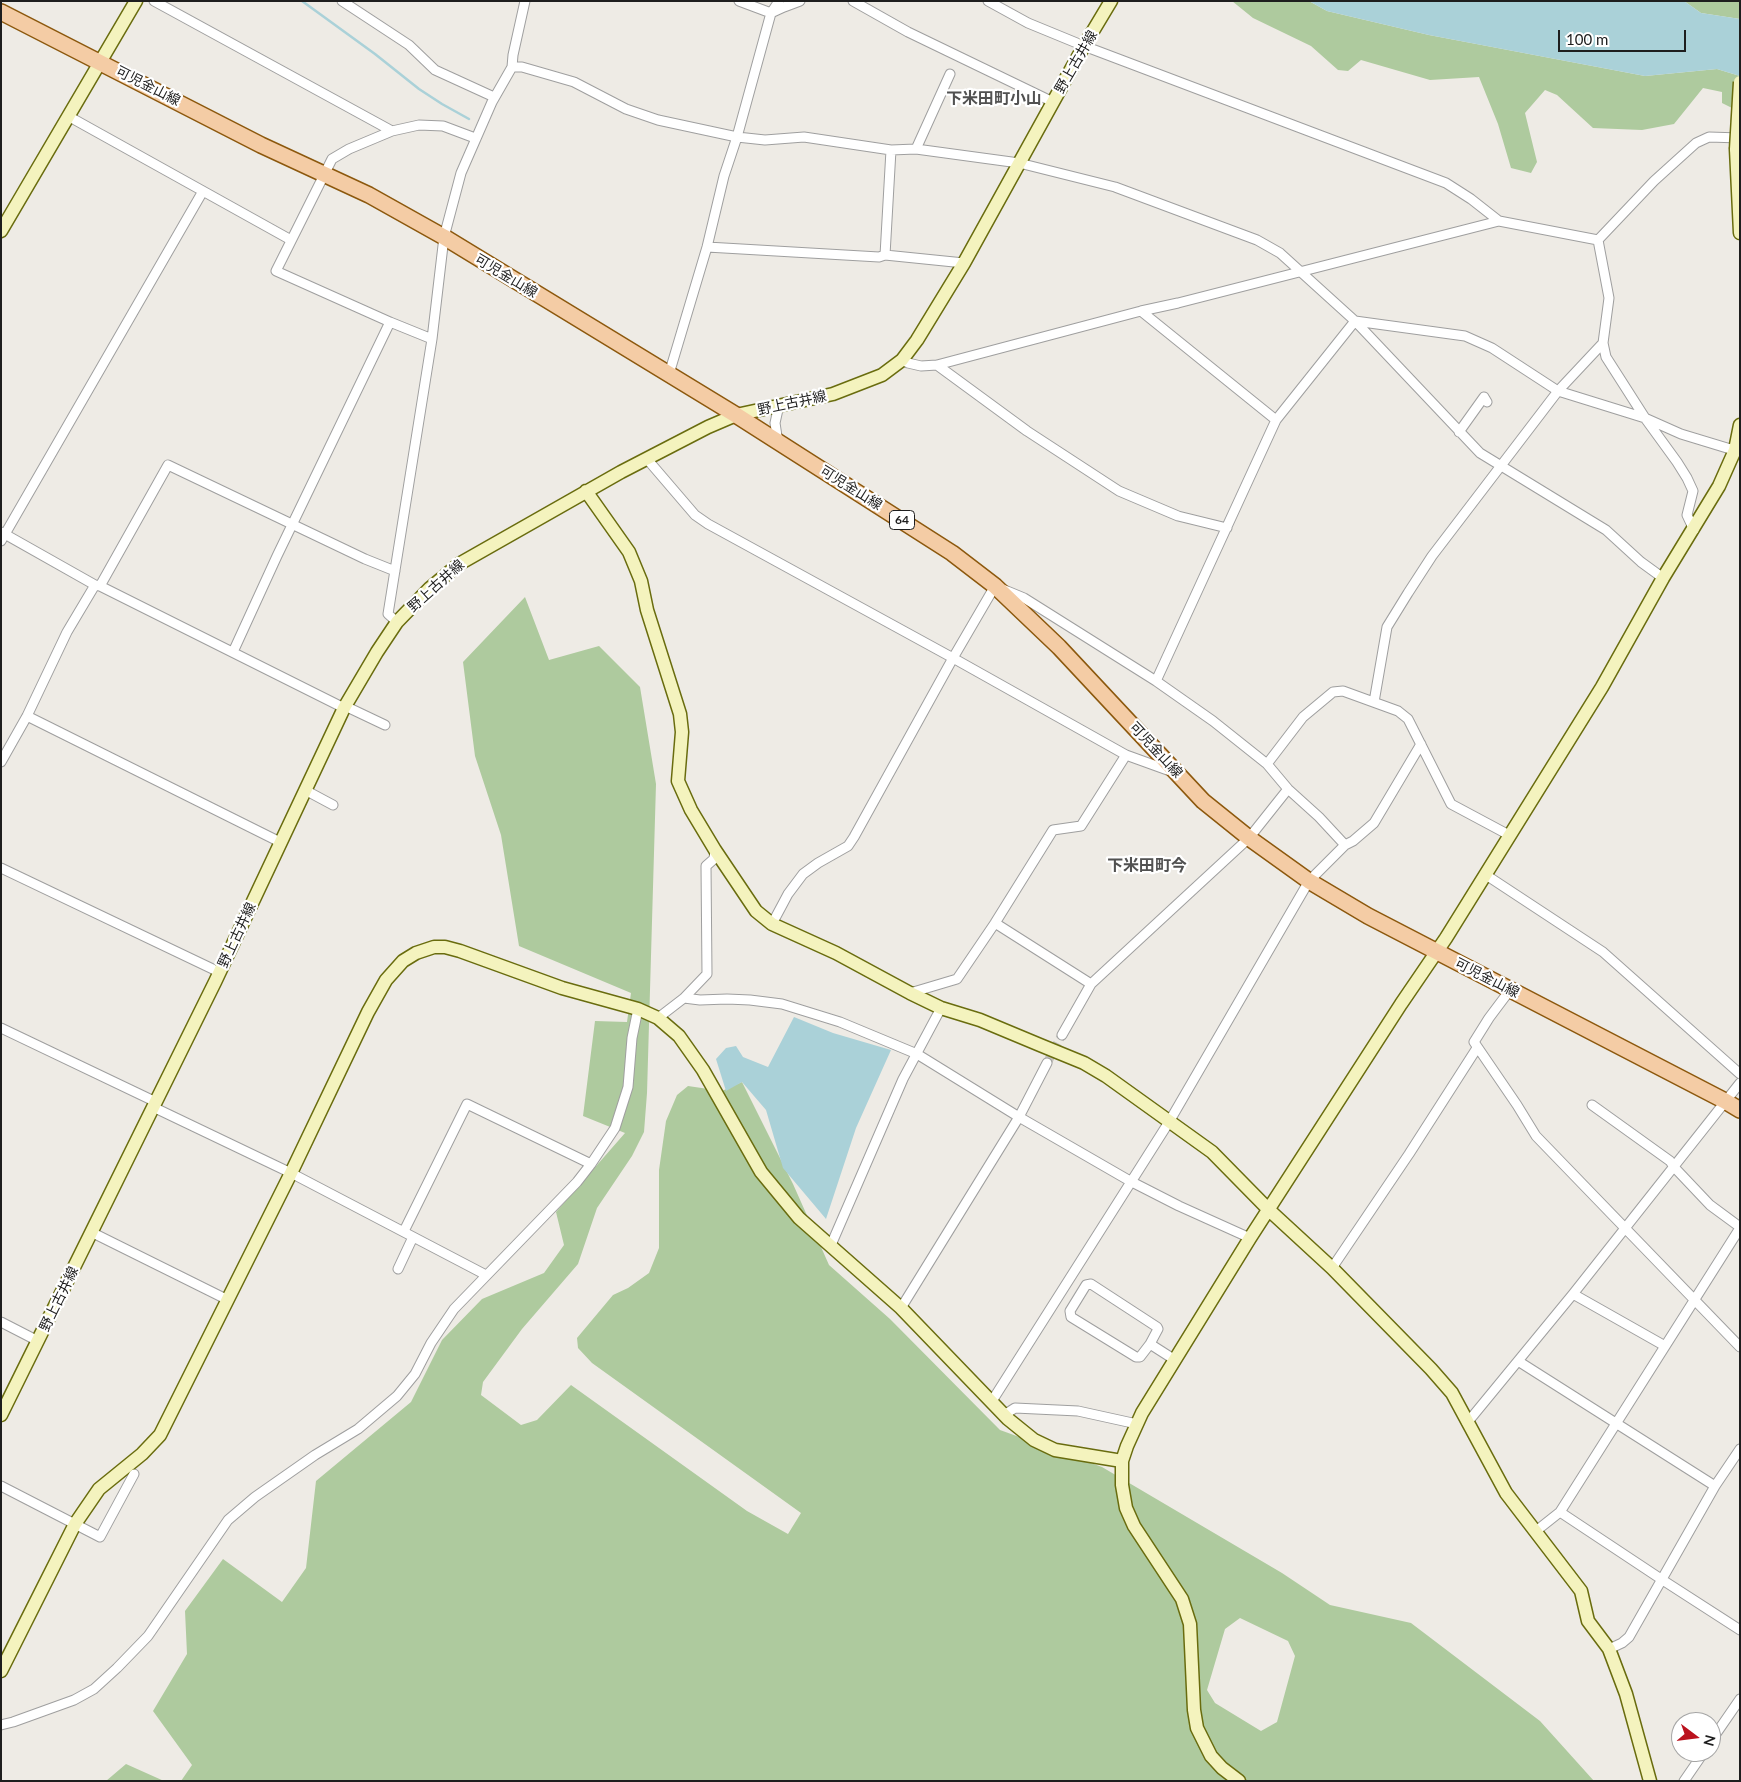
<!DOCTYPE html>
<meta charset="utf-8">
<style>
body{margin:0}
#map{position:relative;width:1741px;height:1782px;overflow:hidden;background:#eeebe5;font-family:Lato,sans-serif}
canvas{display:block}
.frame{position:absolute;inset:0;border:2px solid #1e1e1e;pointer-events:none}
.north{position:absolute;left:1671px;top:1712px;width:50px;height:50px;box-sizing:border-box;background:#fff;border:1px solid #a5a5a5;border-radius:50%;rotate:105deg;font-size:14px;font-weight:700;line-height:20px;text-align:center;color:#1e1e1e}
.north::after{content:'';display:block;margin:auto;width:18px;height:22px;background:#bb121e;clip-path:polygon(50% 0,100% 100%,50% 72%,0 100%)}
.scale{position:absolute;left:1558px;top:30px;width:128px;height:22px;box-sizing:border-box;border:2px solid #1e1e1e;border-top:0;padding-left:6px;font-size:15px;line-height:18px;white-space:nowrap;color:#1e1e1e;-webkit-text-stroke:4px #fff;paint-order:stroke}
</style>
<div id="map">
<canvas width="1741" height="1782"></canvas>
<div class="frame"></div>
<div class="north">N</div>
<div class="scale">100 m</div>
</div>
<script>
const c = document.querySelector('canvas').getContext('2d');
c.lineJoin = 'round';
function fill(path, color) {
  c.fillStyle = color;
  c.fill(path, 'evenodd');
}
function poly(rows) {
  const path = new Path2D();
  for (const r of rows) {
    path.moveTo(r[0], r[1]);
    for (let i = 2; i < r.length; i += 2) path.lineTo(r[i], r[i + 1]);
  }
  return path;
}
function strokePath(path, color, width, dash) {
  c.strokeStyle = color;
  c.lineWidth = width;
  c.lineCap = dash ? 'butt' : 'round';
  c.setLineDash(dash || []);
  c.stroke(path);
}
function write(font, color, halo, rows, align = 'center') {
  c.font = font + ' Lato,"Noto Sans JP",sans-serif';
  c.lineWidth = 4.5;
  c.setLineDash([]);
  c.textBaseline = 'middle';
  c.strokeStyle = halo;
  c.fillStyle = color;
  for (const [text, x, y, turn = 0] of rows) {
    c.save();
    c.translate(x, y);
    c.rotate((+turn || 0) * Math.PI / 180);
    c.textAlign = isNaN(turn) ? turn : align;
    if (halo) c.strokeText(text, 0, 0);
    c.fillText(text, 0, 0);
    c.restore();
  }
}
fill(poly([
 [1232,1,1309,1,1327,11,1429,35,1645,76,1717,69,1740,76,1740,112,1722,103,1722,92,1703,88,1674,124,1642,130,1593,128,1557,95,1545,90,1525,113,1537,162,1531,173,1511,168,1498,124,1479,77,1430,80,1361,60,1348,71,1338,70,1311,46,1253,18],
 [1684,1,1740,1,1740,19,1701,13],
 [525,597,549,660,599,646,640,687,656,784,647,1093,644,1132,632,1156,597,1208,578,1264,522,1329,483,1382,481,1395,521,1425,537,1420,571,1385,747,1511,788,1534,801,1513,592,1363,578,1348,577,1338,613,1295,628,1288,649,1273,659,1248,659,1170,666,1121,677,1095,688,1086,722,1091,742,1082,793,1184,829,1265,890,1319,1000,1430,1102,1467,1282,1573,1330,1605,1411,1623,1540,1721,1594,1781,181,1781,192,1765,153,1711,187,1654,185,1611,223,1559,282,1602,306,1568,316,1481,411,1402,442,1340,482,1299,544,1273,564,1245,556,1212,625,1133,583,1116,595,1021,627,1022,631,993,519,946,501,835,475,756,463,662],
 [1240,1618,1288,1641,1295,1656,1277,1722,1261,1731,1215,1703,1207,1690,1225,1629],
 [126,1764,164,1781,106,1781]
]), '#aeca9e');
fill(poly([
 [1309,1,1684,1,1701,13,1740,19,1740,76,1717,69,1645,76,1429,35,1327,11],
 [794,1017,833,1033,891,1050,856,1128,826,1219,783,1168,766,1110,742,1082,726,1091,716,1059,726,1048,736,1046,743,1057,768,1067]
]), '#aad1d8');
strokePath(poly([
 [302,1,375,54,419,89,442,104,469,119]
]), '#aad1d8', 2.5);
strokePath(poly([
 [1047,1063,1062,1035]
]), '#c4c2bd', 9, [9, 4.5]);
const street = poly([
 [154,1,392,131],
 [342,1,409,45,435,70,494,97],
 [739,1,771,13,784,7,800,1],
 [853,1,908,32,1053,102],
 [988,1,1028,23,1084,46,1446,183,1471,199,1499,221],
 [512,67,522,67,574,82,626,109,658,120,737,137,765,140,804,137,891,150,916,149,1019,163,1115,187,1257,240,1280,253,1355,321,1480,453,1606,530,1641,562,1663,578],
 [68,116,291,240],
 [916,149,950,74],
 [1598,240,1609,298,1603,343,1606,357,1645,418,1677,462,1687,478,1693,491,1687,515,1694,530],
 [1598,240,1654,181,1696,143,1709,137,1740,138],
 [707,247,879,257,885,255,964,263],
 [885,255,891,150],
 [1141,311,1276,420],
 [1355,321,1465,336,1492,348,1558,391,1645,418,1681,434,1740,452],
 [432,339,390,322,276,271,332,159,349,149,392,131,419,125,443,126,475,138],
 [902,360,908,363,921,366,937,365,1141,311,1178,303,1499,221,1598,240],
 [937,365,1027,431,1119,491,1178,516,1227,528],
 [669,374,707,247,724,176,737,137,771,13,779,1],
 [779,405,775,423,777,436,779,441],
 [1459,432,1484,397,1487,402],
 [647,459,695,515,708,524,953,658,1126,755,1173,772],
 [1,532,95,585,100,586,344,708],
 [1,541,203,191],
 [100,586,168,465,365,559,395,571],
 [397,622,388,614,432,339,444,237,461,173,492,102,512,67,513,55,525,1],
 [233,652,277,556,390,322],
 [1156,681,1276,420,1355,321],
 [1374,702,1387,627,1408,593,1432,556,1558,391,1603,343],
 [345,706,385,725],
 [27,716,280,842],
 [1,762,27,716,67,632,95,585],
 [1267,764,1303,717,1333,692,1343,691,1398,711,1408,719,1451,804,1509,835],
 [305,790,333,805],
 [1,868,219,972],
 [1486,875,1603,952,1740,1074],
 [995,923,1091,984],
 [772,924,788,894,803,874,818,863,848,846,854,837,953,658,995,586,1024,598,1156,681,1213,721,1267,764,1288,789,1319,817,1345,845],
 [1510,990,1489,1018,1474,1042,1517,1105,1536,1136,1740,1347],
 [910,993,957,979,995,923,1053,830,1081,826,1126,755],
 [684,998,700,1000,727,999,750,1000,782,1004,840,1022,917,1054,1019,1117,1130,1181,1179,1206,1250,1238],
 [658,1018,684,998,707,974,706,866,714,859,715,850],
 [1,1028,156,1102],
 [1062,1035,1091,984,1249,838,1288,789],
 [1592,1105,1670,1161,1674,1167,1710,1205,1740,1227],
 [153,1107,291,1173,486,1275],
 [404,1231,467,1104,591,1164],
 [91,1232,228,1300],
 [831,1245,903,1079,941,1008],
 [1332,1268,1409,1154,1477,1048],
 [398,1269,413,1237],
 [1573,1294,1665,1346],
 [901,1308,1019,1117,1047,1063],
 [1,1322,38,1341],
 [1150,1344,1140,1357,1136,1357,1071,1317,1070,1311,1086,1285,1091,1284,1157,1327,1158,1329,1150,1344,1175,1360],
 [1518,1361,1715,1486],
 [992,1401,1169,1122,1309,881,1345,845,1353,841,1374,823,1421,744],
 [1004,1415,1015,1408,1078,1411,1137,1424],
 [1467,1423,1573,1294,1740,1083],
 [1,1486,100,1537,134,1474],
 [1560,1512,1661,1579,1740,1630],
 [1536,1531,1560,1512,1740,1228],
 [1609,1649,1622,1643,1629,1637,1715,1486,1740,1449],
 [1,1725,13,1722,74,1700,94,1689,117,1668,148,1636,228,1520,255,1497,315,1455,358,1429,397,1396,415,1374,431,1343,454,1309,577,1182,591,1164,615,1128,628,1087,632,1038,638,1009],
 [1711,1741,1740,1699],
 [1684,1781,1704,1752]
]);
const secondary = poly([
 [1736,149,1740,233],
 [1,231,136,1],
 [586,491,629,552,641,581,647,610,680,714,682,732,678,781,691,810,715,850,756,911,772,924,836,953,910,993,941,1008,980,1020,1040,1045,1084,1063,1106,1076,1212,1152,1269,1210,1332,1268,1431,1369,1452,1393,1506,1493,1581,1591,1588,1621,1609,1649,1626,1694,1650,1781],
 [1,1415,215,982,344,708,377,652,397,622,430,588,459,564,621,472,708,427,736,415,833,394,882,375,902,360,917,340,964,263,1084,46,1111,1],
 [1,1671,75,1524,99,1489,142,1454,160,1435,291,1173,368,1012,386,980,403,961,416,953,434,947,445,947,460,951,562,988,638,1009,658,1018,679,1036,703,1070,761,1172,799,1218,901,1308,1008,1419,1034,1440,1055,1450,1122,1461],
 [1239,1781,1222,1768,1211,1756,1197,1728,1194,1710,1190,1624,1182,1599,1134,1526,1126,1508,1122,1485,1122,1461,1127,1446,1142,1413,1250,1238,1401,1004,1446,938,1602,687,1663,578,1719,486,1735,450,1740,425]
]);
const primary = poly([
 [1,12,261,145,369,195,444,237,736,415,952,553,995,586,1059,647,1203,801,1249,838,1309,881,1368,916,1725,1101,1740,1110]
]);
strokePath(street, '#9f9f9f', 11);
strokePath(secondary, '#696c0e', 15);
strokePath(primary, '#8c580d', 18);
strokePath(street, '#fff', 9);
strokePath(secondary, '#f4f3be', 12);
strokePath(primary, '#f4cca5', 15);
const secondaryBridge = poly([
 [1736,149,1740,82]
]);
strokePath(secondaryBridge, '#696c0e', 15, []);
strokePath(secondaryBridge, '#f4f3be', 12);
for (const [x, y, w] of [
 [902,520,25]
]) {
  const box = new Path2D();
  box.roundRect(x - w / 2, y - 9.5, w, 19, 4);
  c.fillStyle = '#fff';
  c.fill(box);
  strokePath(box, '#1e1e1e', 1);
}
write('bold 12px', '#1e1e1e', null, [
 ["64",902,520]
]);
write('14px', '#1e1e1e', '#fff', [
 ["野上古井線",1076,62,-60],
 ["可児金山線",148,86,27],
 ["可児金山線",506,276,31],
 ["野上古井線",792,403,-12],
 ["可児金山線",851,488,32],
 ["野上古井線",436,586,-42],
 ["可児金山線",1156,750,47],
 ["野上古井線",237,935,-65],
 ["可児金山線",1487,978,27],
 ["野上古井線",59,1299,-64]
]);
write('bold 16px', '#515151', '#fff', [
 ["下米田町小山",994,99],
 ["下米田町今",1147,866]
]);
</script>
